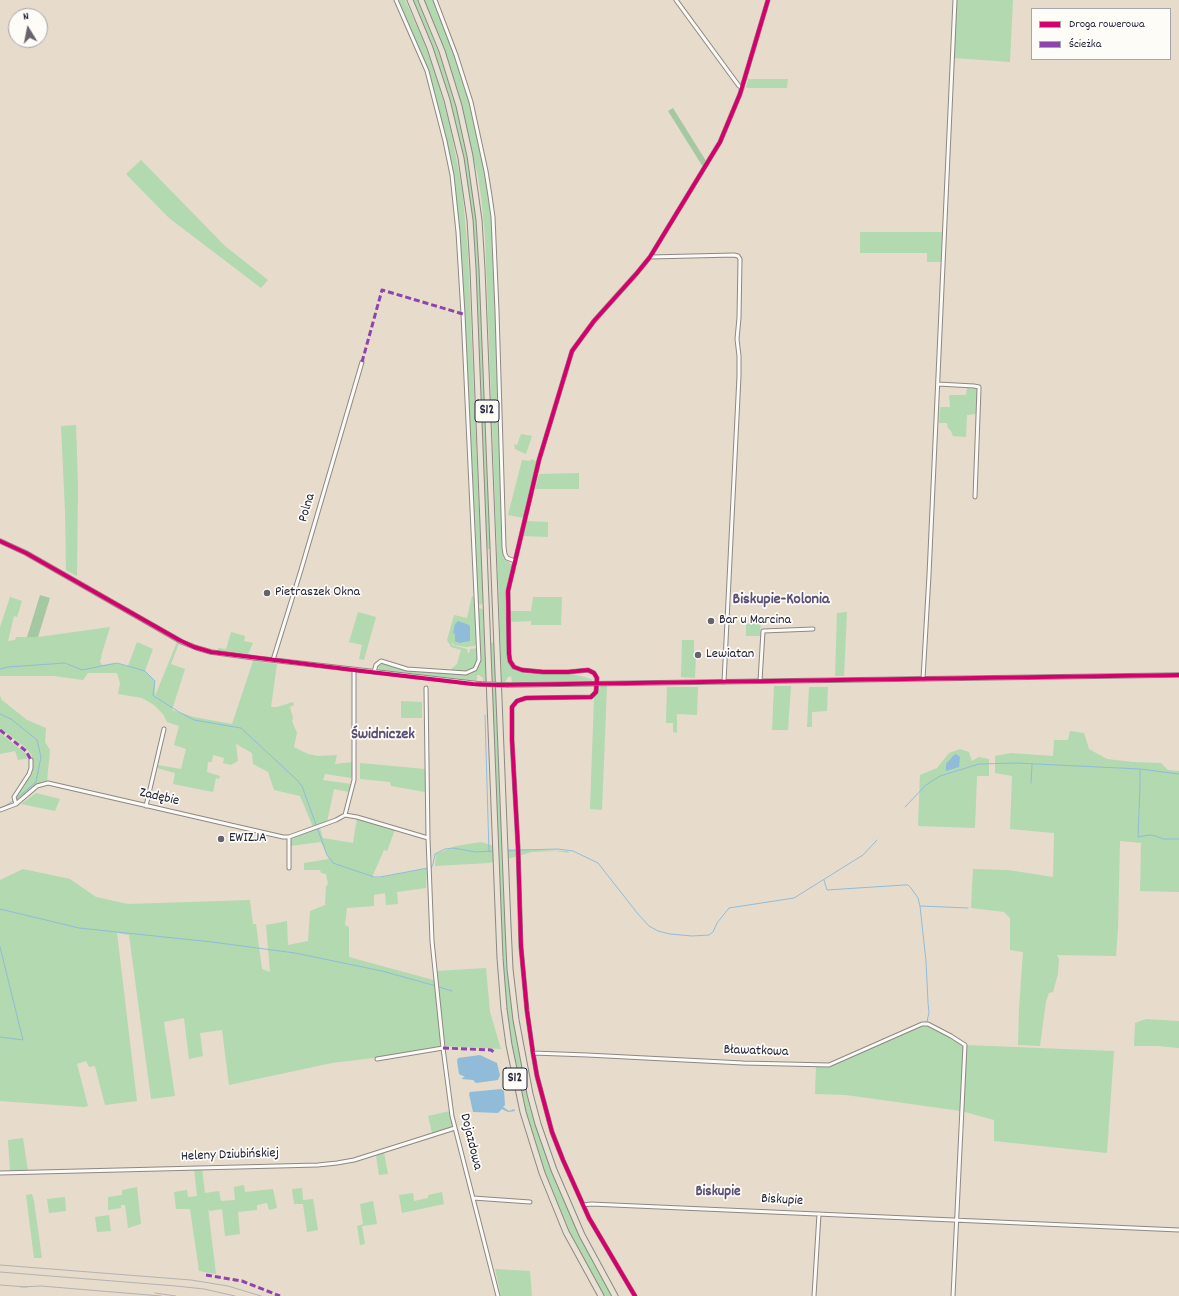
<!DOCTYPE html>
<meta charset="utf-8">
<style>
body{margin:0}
#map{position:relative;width:1179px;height:1296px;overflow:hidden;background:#e7dbcb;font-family:Dekko,sans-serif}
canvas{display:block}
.legend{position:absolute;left:1031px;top:8px;width:140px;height:52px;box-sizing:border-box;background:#fdfcf7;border:1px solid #a5a5ac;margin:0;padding:5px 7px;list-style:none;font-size:12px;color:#22223b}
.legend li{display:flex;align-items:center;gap:8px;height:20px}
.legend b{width:20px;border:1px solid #a5a5ac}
.north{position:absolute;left:8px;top:8px;width:40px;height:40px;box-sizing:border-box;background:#fdfcf7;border:1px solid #a5a5ac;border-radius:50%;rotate:350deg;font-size:11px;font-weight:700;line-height:16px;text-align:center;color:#22223b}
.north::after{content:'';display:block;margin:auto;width:14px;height:18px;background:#67636d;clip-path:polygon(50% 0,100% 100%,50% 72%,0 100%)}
</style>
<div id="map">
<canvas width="1179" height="1296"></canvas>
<ul class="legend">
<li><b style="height:5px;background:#d6006c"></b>Droga rowerowa</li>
<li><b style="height:5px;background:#8e44ad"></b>Ścieżka</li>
</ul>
<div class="north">N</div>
</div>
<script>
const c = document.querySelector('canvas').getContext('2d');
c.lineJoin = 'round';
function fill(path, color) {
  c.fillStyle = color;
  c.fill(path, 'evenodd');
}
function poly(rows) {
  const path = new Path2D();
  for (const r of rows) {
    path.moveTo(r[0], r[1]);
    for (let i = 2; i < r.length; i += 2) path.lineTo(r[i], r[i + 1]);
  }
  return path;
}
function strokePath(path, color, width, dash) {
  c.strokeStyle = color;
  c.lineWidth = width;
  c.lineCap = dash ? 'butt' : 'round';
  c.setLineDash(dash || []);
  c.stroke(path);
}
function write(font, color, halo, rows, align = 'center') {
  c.font = font + ' Dekko,sans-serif';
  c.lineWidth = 3.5;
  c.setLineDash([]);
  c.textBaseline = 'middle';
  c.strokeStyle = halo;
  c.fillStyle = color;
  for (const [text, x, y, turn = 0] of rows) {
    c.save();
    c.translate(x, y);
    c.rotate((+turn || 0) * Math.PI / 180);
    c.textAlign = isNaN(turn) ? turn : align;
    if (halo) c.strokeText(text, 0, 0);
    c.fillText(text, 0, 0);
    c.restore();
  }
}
fill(poly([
 [398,0,405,0,422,37,437,78,450,126,462,188,468,253,473,369,483,603,480,605,477,603,464,313,453,175,446,141,428,69],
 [412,0,418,0,445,69,461,123,472,180,478,236,491,548,490,549,486,549,470,207,446,89,426,32],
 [423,0,433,0,456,56,472,110,482,154,490,203,494,270,503,550,504,558,512,565,505,601,509,661,512,667,521,672,572,674,585,677,593,680,591,681,512,682,511,676,508,677,505,682,502,683,485,237,482,204,478,176,450,68],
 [956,0,1013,0,1010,62,954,58],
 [748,79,788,79,787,88,746,88],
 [141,160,225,246,268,280,261,288,169,218,126,174],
 [860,232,942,232,941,262,927,262,927,253,860,253],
 [967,388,978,389,976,414,967,415,966,437,953,436,951,431,948,428,947,423,939,423,940,407,950,407,949,395,966,395],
 [76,425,78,486,77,576,66,570,65,511,61,426],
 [521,434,532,436,526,454,515,449,514,444,517,445],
 [531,459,538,462,524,518,508,515,522,460,530,461],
 [579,473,579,489,535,489,539,474],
 [527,521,548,522,548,537,523,536],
 [472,596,474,597,477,644,474,646,466,647,454,645,452,642,452,645,467,649,468,653,469,653,470,649,477,648,477,660,473,669,465,672,453,671,451,669,457,664,461,650,451,647,447,640,454,615,467,618],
 [10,597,22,601,17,617,14,616,8,641,15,640,16,637,38,637,110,627,102,653,100,662,102,665,114,663,128,666,137,642,153,649,145,671,155,681,155,696,177,642,179,643,171,664,185,669,172,710,194,717,232,724,253,661,277,664,271,707,277,707,293,702,294,705,290,707,293,718,292,721,297,733,294,747,308,754,318,756,337,755,335,764,353,762,352,778,325,774,323,780,351,784,349,792,334,789,327,822,313,827,300,796,274,790,268,772,253,764,252,753,236,744,238,761,231,765,223,763,224,758,213,755,212,762,208,762,207,772,220,776,219,779,216,778,213,792,173,784,175,773,157,768,158,765,181,769,186,749,174,745,179,726,167,722,163,714,154,705,142,698,118,694,120,683,117,673,88,673,83,680,54,676,0,676,0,627],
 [533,597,562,597,561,625,531,625,531,621,510,622,510,611,531,611],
 [479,608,483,609,486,682,483,682,483,678,479,675,477,675,477,680,475,681,381,671,379,669,377,666,384,663,406,670,465,675,470,674,475,671,480,664,481,659,477,610],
 [358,612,376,617,364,660,359,659,362,645,349,642],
 [847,612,844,676,835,676,837,613],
 [746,623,761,623,760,636,746,636],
 [231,632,245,636,244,641,253,643,248,654,218,650,218,648,226,649],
 [682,640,694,640,694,656,696,656,695,678,681,677],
 [495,642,506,849,568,851,569,853,556,851,532,852,504,860,512,1009,520,1057,537,1126,555,1179,579,1236,613,1296,604,1296,584,1261,562,1218,547,1182,529,1129,513,1058,506,1010,502,961,498,861,489,863,435,866,436,854,456,846,481,842,497,847,490,643],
 [601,686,607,686,602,810,590,809,594,697],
 [774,686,791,686,788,730,772,730],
 [667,687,698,687,697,715,677,714,677,733,673,732,673,723,666,723],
 [809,687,828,687,827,711,812,712,812,727,807,727],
 [0,696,2,700,27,720,46,728,45,742,50,750,47,781,41,782,16,801,15,799,16,796,31,773,33,761,31,754,25,747,0,728],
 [401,701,422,702,422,718,401,718],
 [1070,731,1084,733,1089,749,1107,759,1133,762,1161,763,1168,770,1179,771,1179,892,1140,891,1141,843,1120,841,1118,928,1116,956,1057,955,1059,959,1058,974,1053,992,1049,993,1046,1001,1040,1046,1018,1045,1019,1009,1023,952,1010,950,1010,918,1004,912,971,908,973,869,1008,870,1053,877,1054,833,1010,829,1012,776,995,773,995,756,1011,753,1053,756,1054,740,1068,740],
 [0,733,25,753,29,758,18,760,15,751,0,754],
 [960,749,969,752,972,761,979,757,989,759,989,776,977,776,975,828,918,826,920,775,937,768,949,753],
 [360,763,425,769,425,792,391,786,390,782,360,779],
 [36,793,60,799,55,811,21,804],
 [357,818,395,830,387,851,384,850,372,877,377,878,427,868,426,888,397,892,398,904,386,905,385,893,374,895,374,906,347,908,345,925,349,927,349,957,437,981,437,971,486,968,490,1012,501,1049,440,1046,382,1057,332,1063,229,1085,222,1030,200,1033,203,1056,189,1059,184,1018,164,1022,175,1096,151,1099,129,935,117,933,137,1101,105,1105,95,1066,89,1067,86,1061,77,1064,88,1106,84,1107,0,1101,0,880,23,869,70,879,96,897,128,904,250,900,253,924,256,924,262,969,270,972,266,925,287,921,288,945,308,941,310,911,325,905,326,886,328,884,326,874,321,873,320,870,304,870,304,863,329,859,321,842,290,846,290,839,292,837,320,828,323,838,353,843],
 [1146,1019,1179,1021,1179,1048,1158,1046,1134,1046,1135,1023],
 [924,1023,965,1045,1114,1051,1107,1153,994,1141,994,1120,961,1111,846,1095,815,1094,816,1067,829,1067,829,1065],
 [450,1111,453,1126,450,1128,432,1133,428,1116],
 [23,1138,28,1171,10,1172,8,1140],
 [384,1152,388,1174,379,1175,376,1156],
 [202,1168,205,1193,219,1191,221,1201,235,1200,234,1187,244,1185,245,1192,273,1189,277,1208,269,1210,267,1203,257,1205,257,1210,238,1212,240,1234,225,1236,222,1209,209,1211,208,1208,216,1274,199,1271,190,1209,176,1209,174,1192,187,1190,188,1197,197,1196,194,1169],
 [137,1187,141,1224,128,1228,125,1205,121,1205,121,1208,108,1210,108,1197,122,1195,122,1190],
 [302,1188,303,1200,313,1199,318,1230,307,1232,303,1204,294,1204,292,1189],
 [442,1192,444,1204,402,1213,399,1195,413,1193,414,1201,428,1198,428,1195],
 [32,1194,34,1201,42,1258,34,1258,26,1195],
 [65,1197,66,1211,49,1213,47,1199],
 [373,1201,377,1224,362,1226,365,1244,360,1245,357,1226,363,1224,360,1204],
 [109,1215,111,1231,97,1232,95,1217],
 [495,1269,530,1271,532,1296,501,1296]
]), '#b2d9af');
fill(poly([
 [673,108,706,161,703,167,668,111],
 [40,595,50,598,38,637,27,637]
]), '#a3c8a2');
fill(poly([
 [458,621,469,625,470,627,470,641,459,643,455,641,455,634,453,633,455,624],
 [956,754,960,757,959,767,946,771,946,764,954,755],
 [480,1055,497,1063,500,1075,498,1080,476,1083,473,1080,462,1079,462,1078,465,1077,459,1074,457,1061,458,1058],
 [501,1089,504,1091,505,1105,503,1107,509,1111,514,1109,515,1111,508,1112,502,1109,498,1113,473,1112,469,1094,470,1092]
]), '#90bcda');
strokePath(poly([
 [0,669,8,667,65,663,82,670,117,663,145,671,155,681,153,695,156,698],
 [157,698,179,712,194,720,241,728,297,780,302,786,327,855,333,863,374,877,380,877,428,868],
 [0,714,11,719,37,740,41,757,36,782,16,799],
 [485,715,489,852],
 [1140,770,1140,786,1138,837,1149,835,1156,836,1163,839,1179,839],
 [1031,783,1032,764],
 [905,807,926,785,940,776,979,764,1016,763,1140,769,1179,774],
 [2,808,13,801],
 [520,850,558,849,573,851,598,863,638,914,649,926,658,931,670,934,692,936,709,935,713,932,717,923,729,908,794,898,863,855,877,840],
 [508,851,517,850],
 [431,868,433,864,435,854,445,849,453,848,476,852,493,851],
 [824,880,827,890,904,885,908,885,911,888,918,898,920,906,926,961,928,1002],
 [920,906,968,908],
 [0,909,79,928,212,942,295,953,382,971,436,986],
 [0,947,23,1040,0,1037],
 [439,987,452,991],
 [927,1022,929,1012,928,1003]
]), '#90bcda', 1);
const minor = poly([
 [435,0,456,55,471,102,486,171,490,196,493,217,497,311,504,547,505,554,507,558,515,561],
 [676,0,739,86,742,88],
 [650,257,734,255,738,256,740,259,739,318,737,339,739,356,739,376,724,682],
 [938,384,974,386,979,387,979,389,975,497],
 [273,660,301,570,362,362],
 [374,672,376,665,381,661,407,669,466,673,475,669,479,660,463,314,458,232,452,175,445,141,427,71,396,0],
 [923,679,929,575,955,0],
 [760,681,763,631,813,629],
 [426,688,428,838,432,941,443,1048,452,1116,498,1296],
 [16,804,14,797,29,774,31,768,31,760],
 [146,806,164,729],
 [0,810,16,804,37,786,48,783,283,837,289,837,336,820,345,815,354,780,354,670],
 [345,815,357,817,428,838],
 [289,868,289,837],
 [533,1053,587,1055,743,1063,829,1065,922,1024,928,1024,951,1036,965,1045,953,1296],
 [377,1059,443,1048],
 [0,1173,318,1165,337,1163,354,1160,455,1128],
 [473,1198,530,1202],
 [583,1205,591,1204,1179,1230],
 [635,1296,589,1218,563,1160,552,1132,537,1076,533,1053,527,1011,521,947,518,847,512,740,512,707,517,701,526,698,591,697,596,692,597,678,594,673,588,670,568,672,543,672,522,670,514,667,510,661,509,654,508,591,539,460,572,351,594,321,637,273,650,257,720,142,740,94,768,0],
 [814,1296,819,1214]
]);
const tertiary = poly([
 [0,541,26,553,182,642,197,648,211,652,255,658,480,684],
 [508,685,1179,675]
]);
const motorway = poly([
 [410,0,430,48,447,100,461,158,470,220,473,269,500,958,504,1009,509,1045,523,1112,542,1173,566,1232,601,1296],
 [421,0,442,51,459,106,470,156,479,220,482,269,508,926,510,969,516,1020,530,1094,538,1124,554,1170,582,1235,615,1296]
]);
strokePath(minor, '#8e8884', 5);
strokePath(tertiary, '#8e8884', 5.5);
strokePath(motorway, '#8e8884', 7);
strokePath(minor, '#fbfaf7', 3);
strokePath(tertiary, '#fbfaf7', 3.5);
strokePath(motorway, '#eae1d5', 5);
strokePath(poly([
 [0,1265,191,1280,228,1286,261,1296],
 [0,1272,176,1286,204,1289,235,1296],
 [0,1285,27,1287],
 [21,1287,41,1286,161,1296],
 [155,1293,176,1296]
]), '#b3b1b2', 1);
const tertiaryBridge = poly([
 [480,684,508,685]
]);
strokePath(tertiaryBridge, '#8e8884', 5.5, []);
strokePath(tertiaryBridge, '#fbfaf7', 3.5);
strokePath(poly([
 [362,362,382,290,463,314],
 [0,730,26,751,31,760],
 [443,1048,491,1050,495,1053],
 [206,1275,242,1281,280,1296]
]), '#8e44ad', 3, [6, 3]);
strokePath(poly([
 [0,541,26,553,179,640,194,647,211,652,354,670,473,684,499,685,1179,675],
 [635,1296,589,1218,563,1160,552,1132,537,1076,533,1053,527,1011,521,947,518,847,512,740,512,707,517,701,526,698,591,697,596,692,597,678,594,673,588,670,568,672,543,672,522,670,514,667,510,661,509,654,508,591,539,460,572,351,594,321,637,273,650,257,720,142,740,94,768,0]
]), '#d6006c', 4);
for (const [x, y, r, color] of [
 [267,593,4,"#67636d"],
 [711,621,4,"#67636d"],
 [698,655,4,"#67636d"],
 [221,839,4,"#67636d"]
]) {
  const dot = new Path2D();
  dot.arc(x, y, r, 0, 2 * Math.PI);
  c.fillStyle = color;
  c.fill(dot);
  strokePath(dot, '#fdfcf7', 1.5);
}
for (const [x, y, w] of [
 [487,411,24],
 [515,1079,24]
]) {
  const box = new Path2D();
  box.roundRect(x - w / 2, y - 11, w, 22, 3);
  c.fillStyle = '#fdfcf7';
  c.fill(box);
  strokePath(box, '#22223b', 1);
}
write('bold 13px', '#22223b', null, [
 ["S12",487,411],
 ["S12",515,1079]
]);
write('14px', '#22223b', '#fdfcf7', [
 ["Polna",308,508,-74],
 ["Zadębie",159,798,13],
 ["Bławatkowa",756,1052,2],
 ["Dojazdowa",470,1142,76],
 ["Heleny Dziubińskiej",230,1156,-2],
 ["Biskupie",782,1201,3]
]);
write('14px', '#22223b', '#fdfcf7', [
 ["Pietraszek Okna",275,593],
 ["Bar u Marcina",719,621],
 ["Lewiatan",706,655],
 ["EWIZJA",229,839]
], 'left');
write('bold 15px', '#5c5077', '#fdfcf7', [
 ["Biskupie",718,1193]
]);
write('bold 16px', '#5c5077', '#fdfcf7', [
 ["Biskupie-Kolonia",781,601],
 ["Świdniczek",383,736]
]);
</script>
